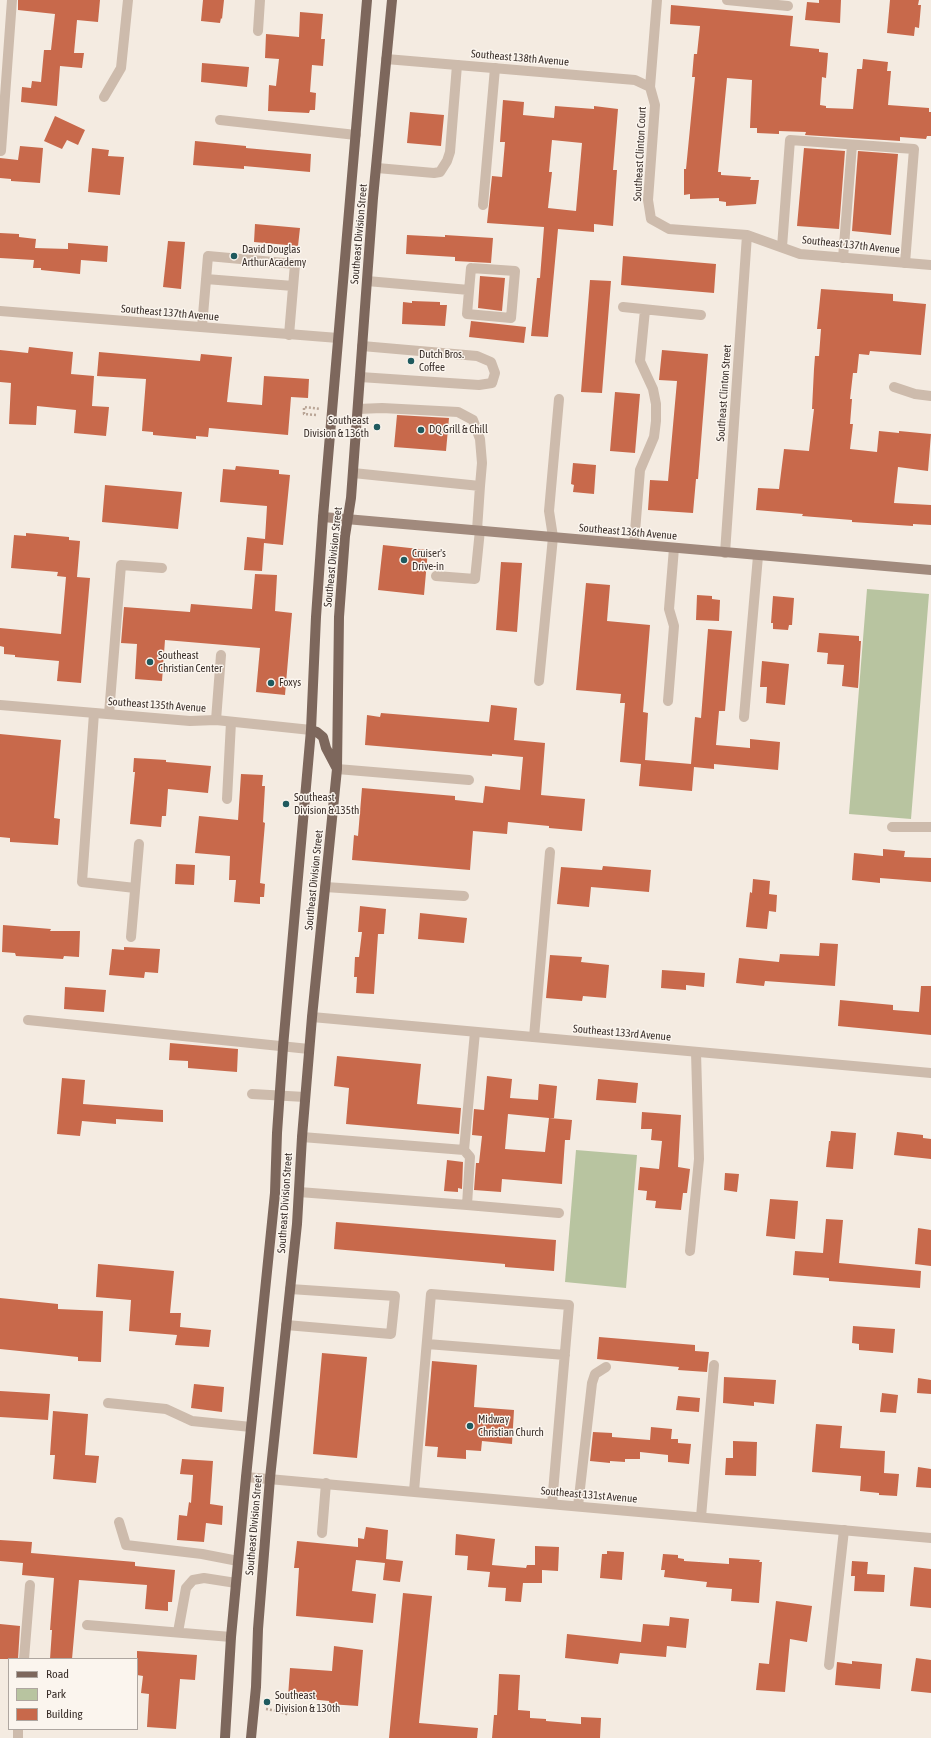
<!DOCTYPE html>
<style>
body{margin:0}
#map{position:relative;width:931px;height:1738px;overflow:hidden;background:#f4ebe1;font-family:"Asap Condensed",sans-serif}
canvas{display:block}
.legend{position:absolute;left:8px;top:1658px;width:130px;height:72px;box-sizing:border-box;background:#fbf5ee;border:1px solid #aea6a0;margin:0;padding:5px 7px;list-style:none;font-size:12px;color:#3b302b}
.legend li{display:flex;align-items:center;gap:8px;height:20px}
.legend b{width:20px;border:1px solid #aea6a0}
</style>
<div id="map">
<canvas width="931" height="1738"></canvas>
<ul class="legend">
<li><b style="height:5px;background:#7d675c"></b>Road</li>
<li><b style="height:11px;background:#b8c4a0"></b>Park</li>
<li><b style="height:11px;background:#c8694b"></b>Building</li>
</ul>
</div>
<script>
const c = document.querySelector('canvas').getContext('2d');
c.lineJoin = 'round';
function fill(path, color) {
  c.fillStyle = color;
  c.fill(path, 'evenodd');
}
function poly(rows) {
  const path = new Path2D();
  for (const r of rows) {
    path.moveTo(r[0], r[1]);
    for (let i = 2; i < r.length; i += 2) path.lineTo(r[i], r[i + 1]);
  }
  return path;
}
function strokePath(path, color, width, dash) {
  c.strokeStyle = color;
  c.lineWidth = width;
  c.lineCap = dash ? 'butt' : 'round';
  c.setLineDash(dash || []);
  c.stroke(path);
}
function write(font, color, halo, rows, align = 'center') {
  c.font = font + ' "Asap Condensed",sans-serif';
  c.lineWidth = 3;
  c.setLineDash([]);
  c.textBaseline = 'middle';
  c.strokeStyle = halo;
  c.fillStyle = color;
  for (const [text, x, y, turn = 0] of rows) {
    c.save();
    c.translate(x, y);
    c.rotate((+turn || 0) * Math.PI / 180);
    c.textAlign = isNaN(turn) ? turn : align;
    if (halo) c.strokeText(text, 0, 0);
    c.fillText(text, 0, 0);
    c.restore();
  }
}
fill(poly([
 [867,589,929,594,911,819,849,814],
 [576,1150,637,1155,626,1288,565,1282]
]), '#b8c4a0');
fill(poly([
 [18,0,100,0,98,22,77,20,74,53,84,53,82,68,60,66,57,106,21,102,22,87,31,88,32,81,41,82,44,50,51,50,55,14,18,10],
 [203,0,224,0,222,19,221,18,220,23,201,21],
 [819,0,841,0,840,23,805,20,807,2,819,3],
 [890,0,919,0,918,5,921,5,919,28,915,27,914,36,887,33],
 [671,5,793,16,790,46,819,49,819,52,828,53,826,78,822,77,820,105,826,106,826,108,853,109,857,69,862,69,863,59,888,62,887,71,891,71,888,105,929,108,929,112,931,112,931,136,927,136,926,139,900,137,900,141,805,135,806,132,779,131,779,134,757,133,757,128,750,128,752,80,727,78,718,172,721,172,721,175,751,177,750,180,759,180,756,204,726,206,726,202,719,201,719,198,690,199,690,194,684,195,684,169,686,169,695,77,692,77,694,54,697,54,700,26,670,24],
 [300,12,323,14,321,39,325,39,323,66,312,65,310,92,316,93,315,110,310,110,309,113,268,111,269,85,276,86,279,59,265,58,266,34,299,37],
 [202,63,249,67,247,87,201,82],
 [503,100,524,102,523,115,554,118,555,106,594,109,594,106,618,109,613,170,617,170,613,226,594,224,594,232,558,229,548,337,531,336,537,278,540,278,544,227,487,223,492,176,502,177,505,142,500,142],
 [552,140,582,143,576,211,548,208,552,172,549,172],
 [410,112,444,115,441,146,407,143],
 [55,116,85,130,78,145,67,140,62,149,44,141],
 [195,141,246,146,246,148,311,154,310,172,244,166,244,169,193,165],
 [20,146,43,148,40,183,11,181,11,179,0,178,0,158,18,160],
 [92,148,109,150,108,156,124,157,120,195,88,192],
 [804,148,845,151,839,229,797,226],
 [858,151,898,154,891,235,852,231],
 [255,224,300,228,298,246,254,242],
 [0,233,19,234,19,237,36,239,35,248,68,249,68,243,108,246,107,262,81,260,80,274,41,270,41,268,33,268,34,260,0,258],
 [407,235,445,237,445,235,493,238,491,263,455,261,455,257,406,254],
 [168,241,185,242,181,289,163,287],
 [623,256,716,264,714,293,621,285],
 [480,276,505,278,502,311,478,308],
 [590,280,611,281,602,393,581,392],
 [821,289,893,294,893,301,926,304,921,355,870,351,869,355,859,354,857,373,853,373,850,399,852,399,850,424,853,424,850,449,877,452,879,431,899,433,899,431,931,434,928,471,898,467,894,503,931,505,931,525,913,524,913,526,852,522,852,520,802,516,803,514,756,510,758,488,779,489,784,449,809,451,814,409,812,409,814,369,815,356,819,356,821,329,817,329],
 [412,301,440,302,440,305,447,305,445,326,402,324,403,302,412,303],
 [471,321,526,327,524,343,469,337],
 [29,347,73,352,71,374,94,376,92,406,109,407,106,436,74,433,76,410,37,406,36,425,9,424,11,383,0,382,0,350,28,353],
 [662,350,708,354,698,479,696,479,693,513,648,510,650,480,668,481,677,381,659,380],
 [99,352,200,361,201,354,232,357,227,402,262,405,264,376,309,379,308,398,291,397,288,435,209,428,208,437,196,436,196,439,153,435,153,432,142,431,146,379,97,376],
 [615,392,640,394,635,453,610,451],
 [397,415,449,418,446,451,394,447],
 [573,463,596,465,594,494,573,492,574,485,571,484],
 [236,466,279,470,279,474,290,475,283,545,264,543,262,571,244,570,247,537,265,539,267,506,220,502,223,469,235,470],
 [105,485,182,492,178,529,102,522],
 [26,533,69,537,69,540,80,541,77,577,90,578,81,683,57,681,59,661,15,657,15,655,4,654,4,647,0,646,0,628,61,634,66,577,57,576,58,572,11,568,14,535,26,536],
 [383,545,428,550,424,595,378,590],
 [501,562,522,563,517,632,496,630],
 [255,574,277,575,275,611,292,613,285,695,256,692,260,648,165,640,162,681,135,679,137,644,121,643,124,607,190,612,191,604,252,609],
 [586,583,610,585,607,621,650,625,643,712,648,713,645,760,691,764,695,717,701,718,708,629,732,631,725,711,719,711,716,745,750,748,750,739,780,742,778,770,714,764,714,769,694,767,692,791,639,786,641,764,620,762,625,703,620,703,621,694,576,690],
 [697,595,712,596,712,599,720,600,719,621,696,620],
 [773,596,794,598,792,625,789,625,788,630,773,629,773,623,771,623],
 [819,633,859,636,859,641,861,641,858,688,842,686,844,665,827,664,828,653,817,652],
 [762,661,789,664,785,705,766,703,767,687,760,687],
 [491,705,517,708,514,740,545,743,541,795,585,799,582,831,549,828,549,826,508,822,507,834,473,831,470,870,352,860,354,835,358,836,362,788,455,796,455,800,483,803,485,786,520,790,523,757,492,754,492,756,365,745,367,715,380,717,381,713,489,722],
 [0,734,61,740,54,818,60,819,58,845,10,842,10,838,0,837],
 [134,758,166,760,166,762,211,766,208,793,168,789,166,816,162,816,161,827,130,824,135,772,133,772],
 [241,774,263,775,262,786,265,786,263,822,265,823,260,883,265,884,264,897,260,897,260,904,234,902,236,880,229,880,230,856,195,853,199,816,238,820],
 [883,849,905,851,904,857,931,858,931,882,880,878,880,883,852,880,854,853,883,856],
 [176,864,195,865,194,885,175,884],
 [603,866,651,870,649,892,591,887,589,907,557,904,561,867,602,870],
 [753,879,770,881,769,894,777,895,776,912,769,911,767,929,746,927,750,892,752,893],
 [360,906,386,909,384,934,378,934,374,994,356,993,357,977,354,977,355,957,359,957,362,932,358,932],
 [420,913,467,918,464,943,418,939],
 [3,925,51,929,50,931,80,931,79,957,64,956,63,959,32,957,16,956,15,953,2,952],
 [820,943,838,944,835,986,765,981,764,986,736,983,739,958,779,962,780,954,819,956],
 [124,947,160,949,158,973,145,972,144,978,109,975,112,949,124,950],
 [550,955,582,957,581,962,609,965,606,998,583,996,582,1001,546,998],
 [662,970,705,973,704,987,686,985,686,990,661,988],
 [921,986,931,986,931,1035,838,1026,840,1000,893,1005,893,1010,919,1012],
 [65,987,106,990,104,1012,64,1009],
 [170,1043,238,1049,237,1072,188,1068,188,1061,169,1060],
 [337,1056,421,1064,417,1104,461,1108,459,1134,346,1124,349,1088,334,1086],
 [487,1076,512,1079,510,1098,538,1100,539,1084,557,1086,554,1118,549,1118,572,1120,570,1140,565,1140,562,1184,502,1179,501,1192,474,1190,476,1163,479,1163,482,1136,472,1135,474,1109,484,1110],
 [508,1114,549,1118,545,1152,505,1149],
 [62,1078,85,1080,83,1104,163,1110,163,1122,116,1119,116,1124,82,1121,80,1136,57,1134],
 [598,1079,638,1083,636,1103,596,1100],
 [642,1112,681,1115,678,1167,690,1169,687,1193,683,1193,681,1210,655,1208,656,1201,646,1200,647,1191,638,1190,640,1167,659,1169,662,1141,651,1140,652,1129,641,1129],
 [831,1131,856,1133,853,1169,826,1167,829,1141,830,1141],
 [897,1132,923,1135,923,1138,931,1139,931,1159,894,1155],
 [447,1160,463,1162,462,1189,458,1188,458,1192,444,1191],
 [725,1173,739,1174,737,1192,724,1190],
 [770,1199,798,1201,795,1239,766,1236],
 [826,1219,843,1220,839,1263,921,1271,920,1288,829,1281,829,1278,793,1275,795,1251,823,1253],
 [336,1222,556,1240,554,1271,505,1267,505,1264,334,1249],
 [918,1228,931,1230,931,1266,915,1264],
 [98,1264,174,1271,170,1313,181,1313,180,1327,211,1330,209,1347,175,1345,177,1335,129,1331,131,1300,96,1297],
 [0,1298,58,1304,58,1309,103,1311,101,1362,78,1361,78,1357,0,1349],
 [853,1326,895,1329,893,1353,859,1350,859,1344,852,1343],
 [599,1337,695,1345,695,1351,709,1352,707,1372,678,1370,679,1367,597,1359],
 [322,1353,367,1357,357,1458,313,1454],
 [432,1361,477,1365,474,1407,514,1410,512,1444,482,1441,481,1451,466,1450,466,1459,437,1457,438,1447,425,1446],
 [724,1377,776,1380,774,1404,754,1402,754,1406,723,1403],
 [918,1378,931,1380,931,1394,917,1393],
 [194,1384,224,1387,222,1412,191,1408],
 [0,1391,50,1394,48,1420,0,1417],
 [882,1393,898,1395,896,1413,880,1412],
 [678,1396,700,1398,699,1412,676,1410],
 [53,1411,88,1414,85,1455,99,1456,96,1483,53,1479,55,1455,50,1455],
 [816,1424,842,1426,840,1448,885,1451,884,1473,899,1474,897,1496,879,1495,879,1493,860,1491,861,1476,812,1472],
 [651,1427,672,1429,671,1439,678,1439,678,1443,691,1444,689,1464,668,1462,668,1455,640,1452,640,1459,625,1459,625,1462,610,1461,610,1463,590,1461,593,1432,612,1433,612,1437,650,1440],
 [733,1441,757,1442,756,1476,725,1475,726,1458,733,1458],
 [182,1459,213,1461,210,1504,223,1506,222,1525,206,1523,204,1542,177,1540,179,1515,187,1516,189,1502,191,1503,193,1475,180,1474],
 [918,1467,931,1469,931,1488,916,1487],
 [366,1527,388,1530,386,1559,403,1561,400,1582,383,1580,385,1563,356,1560,352,1591,376,1594,373,1623,296,1616,299,1568,294,1568,297,1541,358,1547,358,1538,364,1539],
 [456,1534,495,1539,492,1565,526,1568,527,1565,535,1565,535,1546,559,1547,558,1571,542,1570,542,1583,523,1583,521,1602,505,1601,506,1588,488,1587,490,1572,467,1570,468,1556,455,1555],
 [0,1540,32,1542,31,1553,135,1562,135,1566,175,1570,172,1602,168,1602,168,1611,145,1609,147,1585,79,1580,72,1659,50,1659,52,1630,50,1630,54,1578,22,1575,23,1563,0,1561],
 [607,1551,624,1552,622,1580,600,1578,602,1554,607,1554],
 [663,1554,678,1555,678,1558,684,1559,684,1561,729,1564,729,1558,760,1560,759,1562,762,1562,759,1603,731,1601,732,1589,706,1587,707,1582,664,1577,665,1570,661,1570],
 [852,1561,868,1562,867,1574,885,1575,884,1592,854,1591,855,1576,851,1576],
 [914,1567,931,1569,931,1608,910,1606],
 [403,1593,432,1596,419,1723,478,1728,477,1738,389,1738],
 [776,1601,812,1606,807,1642,790,1639,785,1692,756,1690,759,1663,769,1664],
 [670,1617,689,1619,686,1648,667,1646,666,1657,620,1653,618,1664,565,1658,567,1634,641,1642,643,1624,669,1626],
 [0,1624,20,1626,18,1659,0,1659],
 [334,1646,363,1650,358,1706,329,1704,329,1701,288,1697,290,1668,332,1671],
 [137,1651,197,1655,195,1680,180,1679,176,1729,147,1727,149,1694,141,1693,143,1676,137,1675],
 [916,1658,931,1660,931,1693,911,1691],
 [852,1661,882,1664,880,1689,835,1685,837,1662,852,1664],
 [499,1674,520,1675,518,1710,530,1711,530,1718,546,1719,546,1721,581,1724,581,1717,601,1718,600,1738,492,1738,494,1715,497,1715]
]), '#c8694b');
strokePath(poly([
 [316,415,304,414,304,407,320,409],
 [266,1709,278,1711,289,1715]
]), '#b9a596', 2.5, [2, 2]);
strokePath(poly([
 [727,0,788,6],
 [258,31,260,0],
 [650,87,657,0],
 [220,120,356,135],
 [1,151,12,0],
 [377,168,434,173,440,172,447,161,450,152,457,65],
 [483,205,495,68],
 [782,247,790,140,914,149,905,263],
 [843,258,852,145],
 [471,268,515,271,511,318,467,314,471,268],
 [206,279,293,286],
 [367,281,469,290],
 [623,307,701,315],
 [202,327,208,256,295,264,289,335],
 [360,377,479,385,492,383,495,373,491,362,477,356,362,346],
 [358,409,382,408,458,412,473,420,480,439,482,463,480,486],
 [353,473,480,486,477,530],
 [634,544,640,470,654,437,656,421,656,404,653,389,640,361,645,310],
 [436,576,475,579,480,530],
 [539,681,553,537,549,511,559,399],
 [668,701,674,626,669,609,674,548],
 [94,713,82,882,135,888],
 [109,714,121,565,162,568],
 [744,717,758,556],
 [216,720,221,655],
 [337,769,469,780],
 [227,799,231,722],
 [325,887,464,896],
 [131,937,139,844],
 [28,1020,309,1049],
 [534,1037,550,852],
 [252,1094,305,1097],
 [464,1150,475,1032],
 [299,1192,467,1205,470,1157,464,1150,302,1137],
 [467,1205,559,1213],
 [690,1251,699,1159,696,1052],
 [286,1325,391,1334,395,1296,290,1289],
 [427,1344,565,1355],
 [108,1403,166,1409,192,1421,251,1427],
 [414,1491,431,1294,569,1305,552,1504],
 [578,1506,592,1383,595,1374,606,1367],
 [701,1517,714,1365],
 [119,1522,126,1545,202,1554,238,1561],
 [322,1533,326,1483],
 [87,1625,231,1637],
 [178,1632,186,1588,193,1580,204,1578,236,1583],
 [24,1659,30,1585],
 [829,1665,844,1530],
 [18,1738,18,1729]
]), '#cdbbac', 10);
strokePath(poly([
 [386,59,635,80,650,87,655,105,648,200,651,219,669,229,747,235,800,254,931,265],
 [104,97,121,68,128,0],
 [0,311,338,338],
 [894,387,915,394,931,396],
 [725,553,747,235],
 [0,705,190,721,216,720,311,730],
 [892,827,931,827],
 [312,1017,931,1073],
 [246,1477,931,1538]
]), '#cdbbac', 10);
strokePath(poly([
 [323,517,931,570]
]), '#a18a7d', 10);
strokePath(poly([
 [311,730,317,732,323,737,326,748,336,767],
 [225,1738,231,1637,246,1477,275,1193,277,1133,283,1047,311,730,316,617,323,517,367,0],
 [251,1738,256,1687,258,1629,270,1478,297,1224,302,1137,312,1017,337,769,339,617,345,536,351,498,373,198,392,0]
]), '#7d675c', 10);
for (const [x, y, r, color] of [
 [234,256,4,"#1f5a5e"],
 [411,361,4,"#1f5a5e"],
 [377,427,4,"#1f5a5e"],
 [421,430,4,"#1f5a5e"],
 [404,560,4,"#1f5a5e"],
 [150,662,4,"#1f5a5e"],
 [271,683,4,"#1f5a5e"],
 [286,804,4,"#1f5a5e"],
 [470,1426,4,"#1f5a5e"],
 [267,1702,4,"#1f5a5e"]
]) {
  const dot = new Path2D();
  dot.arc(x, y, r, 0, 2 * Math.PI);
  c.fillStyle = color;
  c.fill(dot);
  strokePath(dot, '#fbf5ee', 1.5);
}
write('11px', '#3b302b', '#fbf5ee', [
 ["Southeast 138th Avenue",520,58,5],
 ["Southeast Clinton Court",640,154,-87],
 ["Southeast Division Street",359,234,-85],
 ["Southeast 137th Avenue",851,245,6],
 ["Southeast 137th Avenue",170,313,5],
 ["Southeast Clinton Street",724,393,-86],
 ["Southeast 136th Avenue",628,532,5],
 ["Southeast Division Street",333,557,-84],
 ["Southeast 135th Avenue",157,705,4],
 ["Southeast Division Street",314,880,-84],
 ["Southeast 133rd Avenue",622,1033,5],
 ["Southeast Division Street",285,1203,-86],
 ["Southeast 131st Avenue",589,1495,5],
 ["Southeast Division Street",254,1525,-85]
]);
write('11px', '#3b302b', '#fbf5ee', [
 ["David Douglas",242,250],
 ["Arthur Academy",242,263],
 ["Dutch Bros.",419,355],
 ["Coffee",419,368],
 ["Southeast",369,421,"right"],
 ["Division & 136th",369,434,"right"],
 ["DQ Grill & Chill",429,430],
 ["Cruiser's",412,554],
 ["Drive-in",412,567],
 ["Southeast",158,656],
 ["Christian Center",158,669],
 ["Foxys",279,683],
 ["Southeast",294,798],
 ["Division & 135th",294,811],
 ["Midway",478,1420],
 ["Christian Church",478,1433],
 ["Southeast",275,1696],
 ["Division & 130th",275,1709]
], 'left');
</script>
